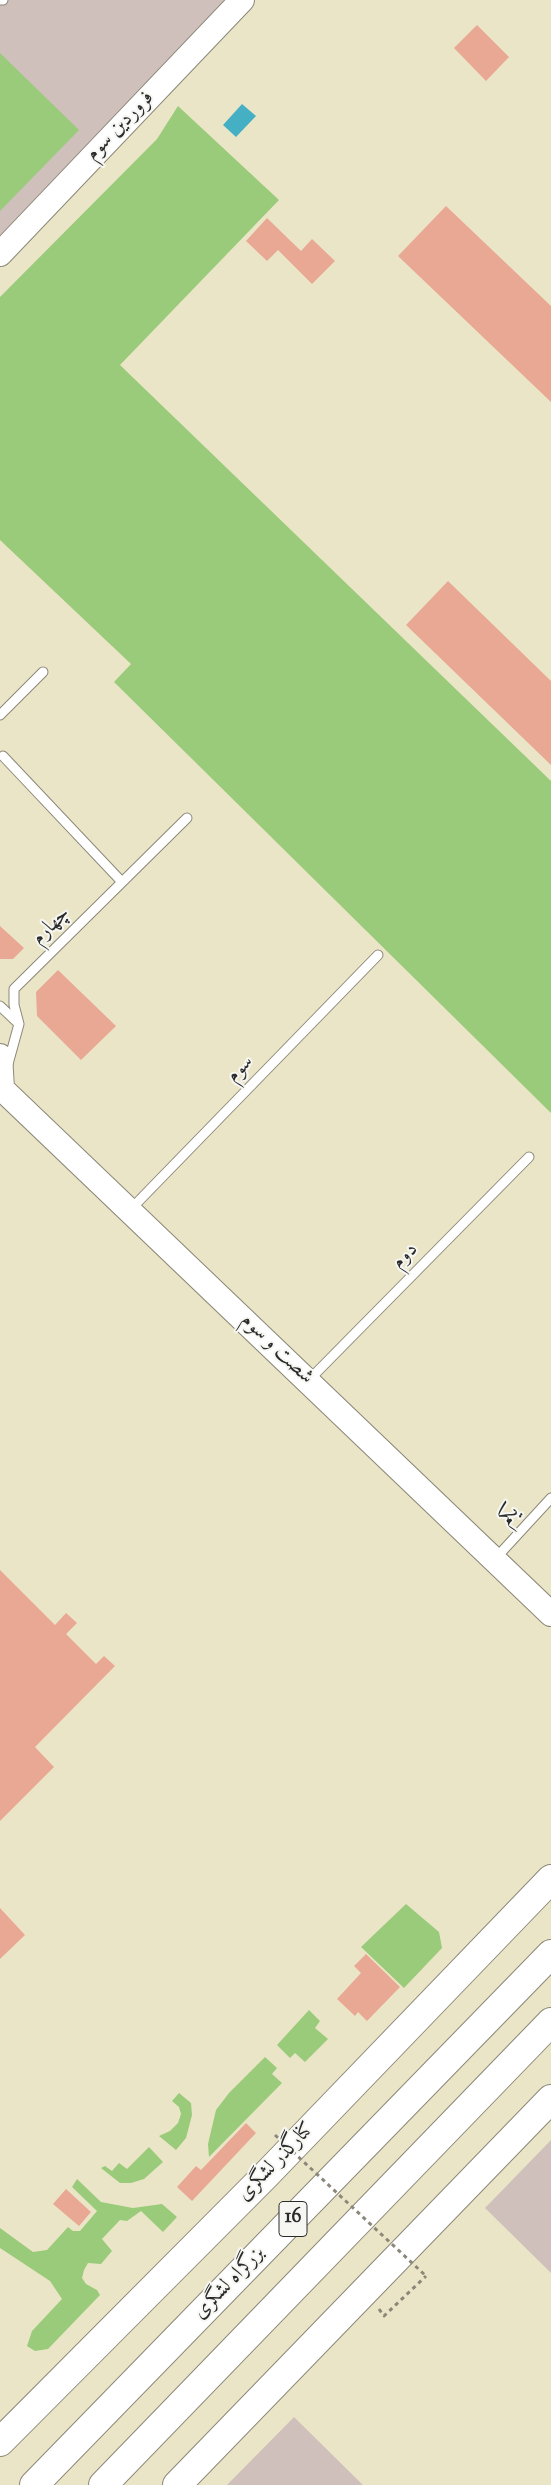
<!DOCTYPE html>
<meta charset="utf-8">
<style>
body{margin:0}
canvas{display:block;background:#ebe5c7}
</style>
<canvas width="551" height="2485"></canvas>
<script>
const c = document.querySelector('canvas').getContext('2d');
c.lineJoin = 'round';
function fill(path, color) {
  c.fillStyle = color;
  c.fill(path, 'evenodd');
}
function poly(rows) {
  const path = new Path2D();
  for (const r of rows) {
    path.moveTo(r[0], r[1]);
    for (let i = 2; i < r.length; i += 2) path.lineTo(r[i], r[i + 1]);
  }
  return path;
}
function strokePath(path, color, width, dash) {
  c.strokeStyle = color;
  c.lineWidth = width;
  c.lineCap = dash ? 'butt' : 'round';
  c.setLineDash(dash || []);
  c.stroke(path);
}
function write(font, color, halo, rows, align = 'center') {
  c.font = font + ' "Sorts Mill Goudy",Amiri,serif';
  c.lineWidth = 4;
  c.setLineDash([]);
  c.textBaseline = 'middle';
  c.strokeStyle = halo;
  c.fillStyle = color;
  for (const [text, x, y, turn = 0] of rows) {
    c.save();
    c.translate(x, y);
    c.rotate((+turn || 0) * Math.PI / 180);
    c.textAlign = isNaN(turn) ? turn : align;
    if (halo) c.strokeText(text, 0, 0);
    c.fillText(text, 0, 0);
    c.restore();
  }
}
fill(poly([
 [0,0,229,0,0,244],
 [551,2140,551,2273,485,2208],
 [294,2417,363,2485,227,2485]
]), '#d0c0bc');
fill(poly([
 [0,53,79,130,0,211],
 [178,106,279,200,120,365,551,781,551,1113,114,682,131,664,0,540,0,297,157,139],
 [406,1904,439,1932,442,1948,404,1988,361,1947],
 [309,2010,320,2021,315,2028,328,2039,305,2062,295,2053,290,2058,277,2045],
 [265,2057,277,2068,272,2074,282,2083,209,2157,208,2144,216,2110,229,2093],
 [179,2093,191,2103,192,2115,186,2138,176,2150,159,2136,170,2131,178,2123,181,2114,179,2107,172,2101],
 [149,2147,163,2162,144,2179,131,2183,120,2183,101,2168,105,2166,112,2171,119,2163,127,2169],
 [77,2179,101,2202,133,2208,162,2204,177,2217,163,2232,141,2211,127,2221,120,2220,102,2239,112,2251,101,2264,88,2263,84,2270,82,2278,86,2284,97,2290,100,2295,48,2349,35,2351,27,2346,32,2331,62,2299,50,2281,0,2248,0,2228,33,2252,47,2250,68,2227,73,2231,80,2231,97,2211,72,2187]
]), '#99cb7a');
fill(poly([
 [242,104,256,116,236,137,223,125]
]), '#45afc4');
fill(poly([
 [477,25,509,57,486,81,454,48],
 [446,206,551,306,551,402,398,256],
 [267,218,301,251,312,239,335,261,312,284,278,250,267,261,246,241],
 [448,581,551,681,551,765,406,625],
 [0,926,24,948,13,959,0,959],
 [58,970,116,1026,81,1060,37,1016,36,992],
 [0,1570,55,1625,66,1613,77,1623,66,1634,96,1664,104,1656,115,1666,35,1747,54,1767,0,1821],
 [0,1908,25,1935,0,1959],
 [366,1954,400,1987,367,2021,358,2012,355,2016,337,1999,361,1973,354,1966],
 [246,2123,256,2133,192,2201,177,2187,196,2166,201,2170],
 [66,2189,91,2212,79,2226,53,2204]
]), '#e9a893');
const lane = poly([
 [0,0,3,0],
 [0,715,43,672],
 [3,756,122,882],
 [0,1006,19,1024],
 [8,1064,19,1024,14,1005,14,989,187,818],
 [130,1210,378,955],
 [308,1381,529,1157],
 [495,1559,551,1498]
]);
const secondary = poly([
 [0,254,242,0],
 [0,1056,2,1088,0,1088],
 [0,1087,551,1614]
]);
const primary = poly([
 [0,2442,265,2176,551,1879],
 [177,2485,551,2099]
]);
const highway = poly([
 [34,2485,551,1954],
 [103,2485,551,2022]
]);
strokePath(lane, '#8b8879', 11);
strokePath(secondary, '#8b8879', 26);
strokePath(primary, '#8b8879', 30);
strokePath(highway, '#8b8879', 30);
strokePath(poly([
 [379,2309,384,2316,426,2276]
]), '#8b8879', 3, [4, 4]);
strokePath(lane, '#fff', 9);
strokePath(secondary, '#fff', 24);
strokePath(primary, '#fff', 28);
strokePath(highway, '#fff', 28);
strokePath(poly([
 [275,2135,426,2276]
]), '#8b8879', 3, [4, 4]);
for (const [x, y, w] of [
 [293,2219,28]
]) {
  const box = new Path2D();
  box.roundRect(x - w / 2, y - 17.5, w, 35, 4);
  c.fillStyle = '#f6f6f2';
  c.fill(box);
  strokePath(box, '#2b2b2b', 1);
}
write('bold 20px', '#2b2b2b', null, [
 ["16",293,2219]
]);
write('21px', '#2b2b2b', '#f6f6f2', [
 ["فروردین سوم",121,127,-46],
 ["چهارم",52,927,-45],
 ["سوم",241,1070,-46],
 ["دوم",406,1257,-45],
 ["شصت و سوم",276,1350,44],
 ["یکم",510,1516,-47],
 ["کنارگذر لشگری",277,2163,-46],
 ["بزرگراه لشگری",230,2284,-46]
]);
</script>
